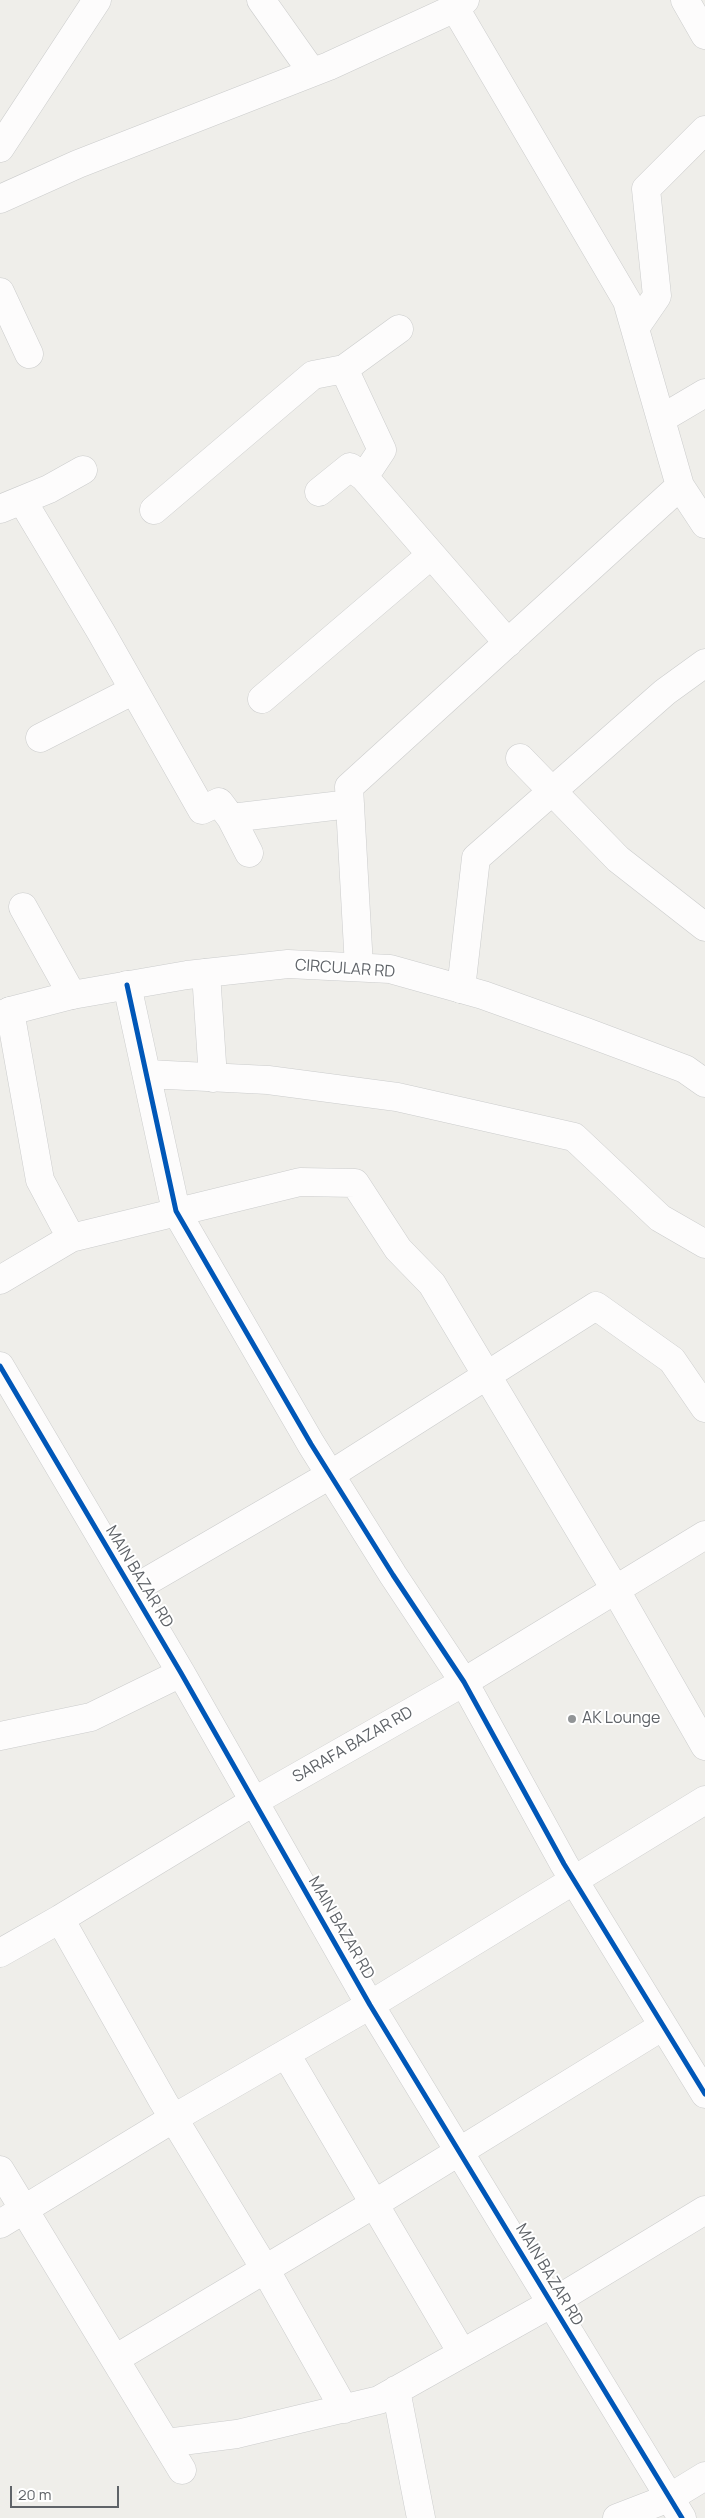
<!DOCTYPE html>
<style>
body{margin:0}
#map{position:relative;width:705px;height:2518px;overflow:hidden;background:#efeeea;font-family:Manrope,sans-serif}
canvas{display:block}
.scale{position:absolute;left:10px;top:2486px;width:109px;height:22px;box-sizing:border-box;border:2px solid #5f6368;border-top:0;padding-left:6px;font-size:15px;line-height:18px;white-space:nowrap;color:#5f6368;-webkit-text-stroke:4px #fff;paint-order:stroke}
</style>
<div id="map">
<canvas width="705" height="2518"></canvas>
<div class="scale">20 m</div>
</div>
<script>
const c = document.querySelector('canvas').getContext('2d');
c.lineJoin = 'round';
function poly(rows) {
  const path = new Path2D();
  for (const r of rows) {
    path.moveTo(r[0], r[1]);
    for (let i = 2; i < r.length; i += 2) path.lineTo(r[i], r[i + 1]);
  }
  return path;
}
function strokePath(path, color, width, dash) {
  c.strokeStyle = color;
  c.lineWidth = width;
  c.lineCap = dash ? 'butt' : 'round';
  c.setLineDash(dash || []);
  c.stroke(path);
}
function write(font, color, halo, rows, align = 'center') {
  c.font = font + ' Manrope,sans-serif';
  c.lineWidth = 4;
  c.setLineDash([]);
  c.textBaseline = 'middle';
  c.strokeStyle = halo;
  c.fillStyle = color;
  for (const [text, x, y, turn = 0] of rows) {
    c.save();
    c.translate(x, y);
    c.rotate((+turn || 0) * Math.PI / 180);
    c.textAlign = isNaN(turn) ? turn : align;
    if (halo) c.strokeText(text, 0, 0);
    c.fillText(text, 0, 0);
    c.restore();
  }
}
const minor = poly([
 [261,0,312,72],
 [685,0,705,35],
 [455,8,627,301,680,486,705,524],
 [0,148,97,0],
 [0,199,78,164,329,66,455,8,465,0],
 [0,292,29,354],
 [635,328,657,296,646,189,705,130],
 [661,419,705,393],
 [364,477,508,643],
 [319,492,350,467,364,477,382,450,344,369],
 [22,500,101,632,202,810,219,802,231,818,249,853],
 [0,509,49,489,83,470],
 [154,510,313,375,344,369,399,329],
 [262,699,431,555],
 [40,738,134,690],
 [520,758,618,859,705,927],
 [231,818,350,804],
 [23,907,72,995],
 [359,967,349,787,680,486],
 [206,973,213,1078],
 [127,985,176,1211,311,1444,393,1575,464,1682,564,1864,705,2094],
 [461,989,476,858,665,692,705,663],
 [10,1011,40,1180,71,1238],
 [147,1074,268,1080,397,1097,574,1137,660,1218,705,1244],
 [0,1280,71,1238,300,1182,355,1183,398,1249,432,1284,615,1589,705,1746],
 [0,1366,181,1673,370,2005,682,2518],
 [132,1590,330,1475,596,1306,672,1360,705,1408],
 [0,1736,91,1717,181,1673],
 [60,1919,163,2101,265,2269,344,2409],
 [0,1953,60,1919,253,1802,464,1682,705,1535],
 [286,2054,462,2353],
 [0,2170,182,2470],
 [0,2224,174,2118,370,2005,705,1800],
 [115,2359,374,2204,663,2026],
 [396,2390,421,2518],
 [166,2443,237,2434,379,2400,552,2303,705,2210]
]);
const tertiary = poly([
 [0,1016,10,1011,72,995,187,975,288,964,390,969,483,995,586,1032,685,1069,705,1083],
 [617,2518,669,2498,705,2476]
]);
strokePath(minor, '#cbcccc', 29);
strokePath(tertiary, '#cbcccc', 29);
strokePath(minor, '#fdfcfc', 28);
strokePath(tertiary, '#fdfcfc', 28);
strokePath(poly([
 [127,985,176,1211,311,1444,393,1575,464,1682,564,1864,705,2094],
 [0,1366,181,1673,370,2005,682,2518]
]), '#0057b8', 5);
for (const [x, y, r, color] of [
 [572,1719,5,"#919496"]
]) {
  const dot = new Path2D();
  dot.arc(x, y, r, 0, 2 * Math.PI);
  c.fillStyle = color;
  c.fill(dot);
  strokePath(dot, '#fff', 2);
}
write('16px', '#5f6368', '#fff', [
 ["CIRCULAR RD",345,969,4],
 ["MAIN BAZAR RD",139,1577,59],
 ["SARAFA BAZAR RD",353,1745,-30],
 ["MAIN BAZAR RD",341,1928,60],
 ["MAIN BAZAR RD",549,2275,59]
]);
write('16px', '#5f6368', '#fff', [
 ["AK Lounge",582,1719]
], 'left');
</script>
